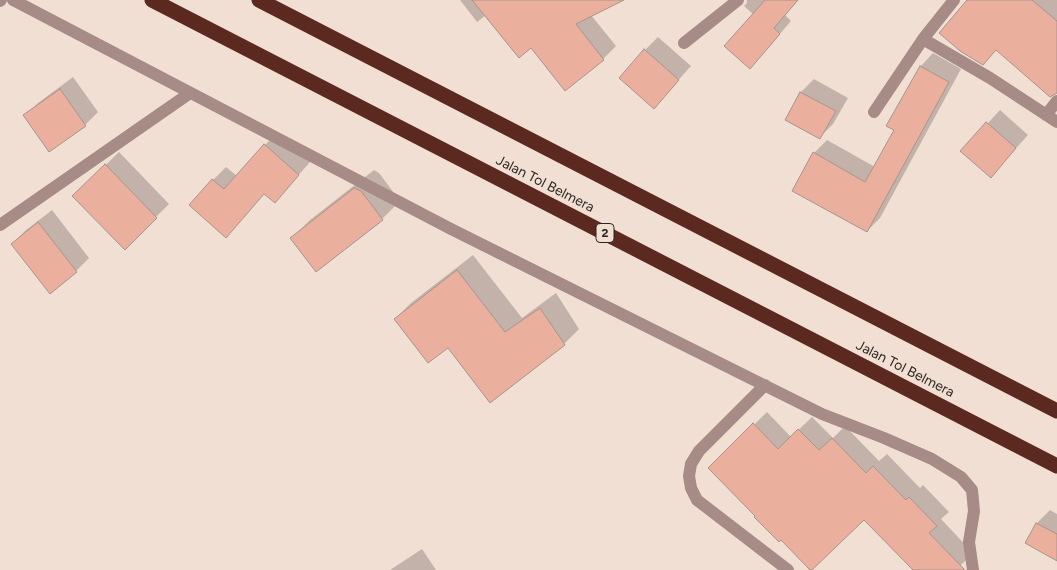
<!DOCTYPE html>
<style>
body{margin:0}
canvas{display:block;background:#f2dfd3}
</style>
<canvas width="1057" height="570"></canvas>
<script>
const c = document.querySelector('canvas').getContext('2d');
c.lineJoin = 'round';
function fill(path, color) {
  c.fillStyle = color;
  c.fill(path, 'evenodd');
}
function poly(rows) {
  const path = new Path2D();
  for (const r of rows) {
    path.moveTo(r[0], r[1]);
    for (let i = 2; i < r.length; i += 2) path.lineTo(r[i], r[i + 1]);
  }
  return path;
}
function strokePath(path, color, width, dash) {
  c.strokeStyle = color;
  c.lineWidth = width;
  c.lineCap = dash ? 'butt' : 'round';
  c.setLineDash(dash || []);
  c.stroke(path);
}
function write(font, color, halo, rows, align = 'center') {
  c.font = font + ' Figtree,sans-serif';
  c.lineWidth = 4.5;
  c.setLineDash([]);
  c.textBaseline = 'middle';
  c.strokeStyle = halo;
  c.fillStyle = color;
  for (const [text, x, y, turn = 0] of rows) {
    c.save();
    c.translate(x, y);
    c.rotate((+turn || 0) * Math.PI / 180);
    c.textAlign = isNaN(turn) ? turn : align;
    if (halo) c.strokeText(text, 0, 0);
    c.fillText(text, 0, 0);
    c.restore();
  }
}
fill(poly([
 [460,0,622,0,591,15,616,46,603,59,565,89,532,46,486,15,477,22],
 [747,0,798,0,785,15,791,21,762,55,754,15,744,6,747,3],
 [968,0,1057,0,1057,88,997,49,983,63],
 [658,37,691,66,666,94,645,50],
 [933,53,961,69,880,218,867,231,814,153,827,140,875,167,896,130,921,66],
 [73,77,98,112,85,125,25,116,38,103],
 [814,79,848,98,833,124,820,137,787,119,801,92],
 [1000,110,1028,135,991,176,962,151],
 [277,132,311,161,287,188,265,193,226,236,213,180,226,167,237,176],
 [119,152,169,204,125,248,74,196],
 [374,170,379,173,400,201,382,219,316,270,292,238,310,220],
 [52,210,89,258,76,271,50,292,12,244,25,231],
 [473,255,522,318,556,293,579,329,564,344,395,319,411,303],
 [767,412,791,437,812,417,833,438,845,426,879,461,887,454,920,488,923,485,949,512,941,519,973,553,956,570,915,570,864,518,757,516,710,468],
 [1050,510,1057,514,1057,559,1027,543,1037,523],
 [422,549,436,570,390,570]
]), '#0003');
const building = poly([
 [472,0,624,0,576,24,604,60,565,91,531,48,519,58,472,0],
 [765,0,798,0,774,28,780,34,750,69,724,46,765,0],
 [967,0,1032,0,1057,21,1057,93,1050,97,996,50,983,65,960,51,939,33,967,0],
 [644,49,679,80,654,109,619,78,644,49],
 [920,66,949,82,867,232,792,191,813,152,865,182,894,130,886,126,920,66],
 [60,89,86,126,49,152,23,115,60,89],
 [800,92,836,111,820,139,785,120,800,92],
 [986,122,1016,148,991,178,960,151,986,122],
 [264,144,299,175,275,203,264,194,226,238,189,205,212,179,224,189,264,144],
 [105,164,157,218,125,250,72,196,105,164],
 [354,188,361,191,383,220,316,272,290,238,354,188],
 [38,222,77,272,50,294,11,244,38,222],
 [457,270,505,332,540,308,565,345,490,403,448,348,428,363,394,319,457,270],
 [753,423,778,449,798,429,819,450,832,438,866,473,873,466,906,500,909,497,937,526,929,533,965,570,913,570,864,520,812,570,810,570,781,540,779,542,754,517,755,516,708,468,753,423],
 [1036,523,1057,534,1057,561,1025,543,1036,523]
]);
fill(building, '#ebaf9d');
strokePath(building, '#a8938d', 1);
strokePath(poly([
 [13,0,451,229,822,414,884,438,932,459,961,477,972,490,974,511,969,542,973,570],
 [0,1,1,0],
 [923,39,990,78,1057,122],
 [684,43,738,0],
 [874,112,923,39,954,0],
 [1046,115,1057,101],
 [0,225,190,93],
 [765,385,699,451,691,464,689,476,691,488,697,500,788,570]
]), '#a68b86', 12);
strokePath(poly([
 [152,0,1057,466],
 [259,0,1057,411]
]), '#5b2920', 15);
for (const [x, y, w] of [
 [605,233,18]
]) {
  const box = new Path2D();
  box.roundRect(x - w / 2, y - 9.5, w, 19, 4);
  c.fillStyle = '#f2dfd3';
  c.fill(box);
  strokePath(box, '#2a241f', 1);
}
write('bold 12px', '#2a241f', null, [
 ["2",605,233]
]);
write('14px', '#2a241f', '#f2dfd3', [
 ["Jalan Tol Belmera",545,184,27],
 ["Jalan Tol Belmera",905,369,27]
]);
</script>
